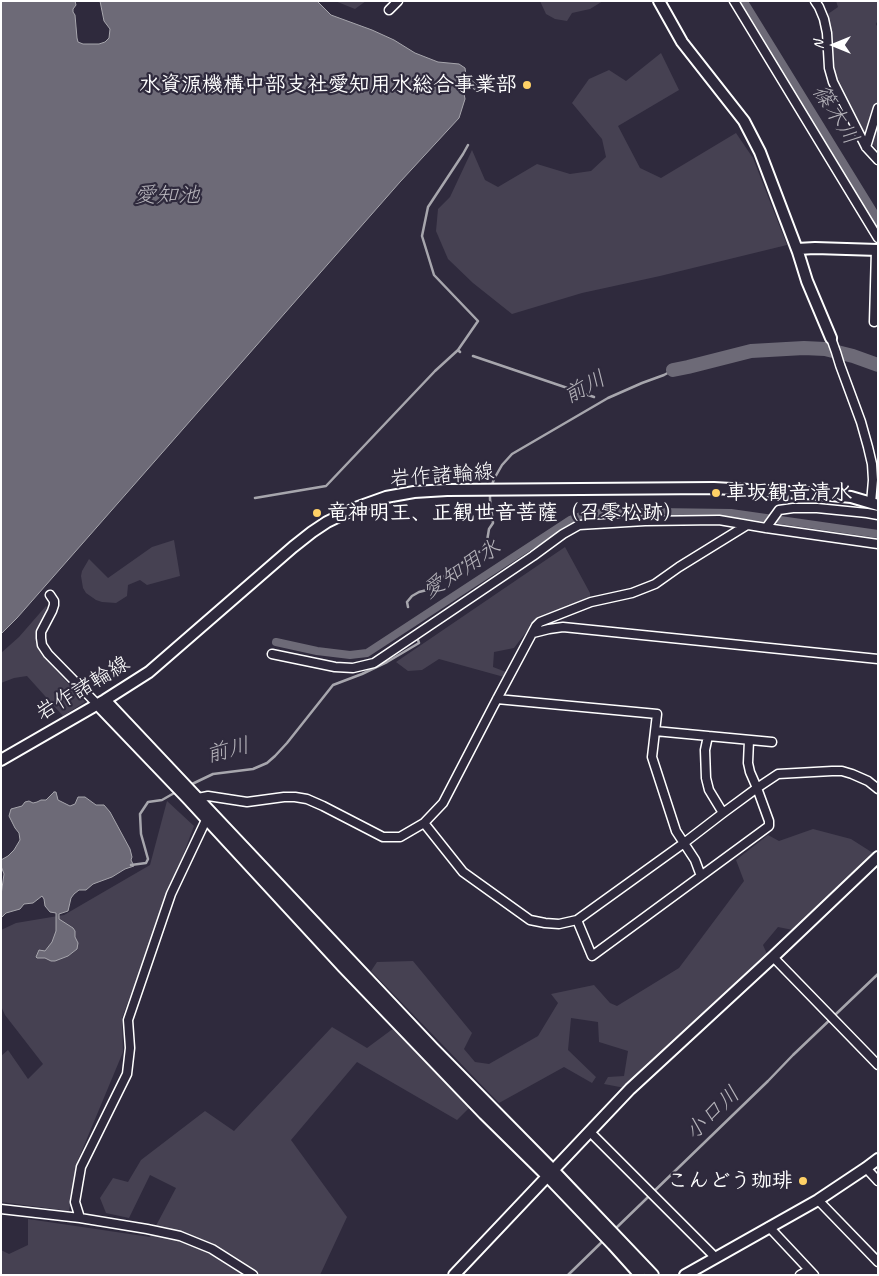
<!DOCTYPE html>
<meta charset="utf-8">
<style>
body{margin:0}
#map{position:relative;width:879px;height:1276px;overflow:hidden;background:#2f2a3d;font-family:Caveat,sans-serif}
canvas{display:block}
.frame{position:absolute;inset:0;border:2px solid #fff;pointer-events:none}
.north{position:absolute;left:809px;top:20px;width:50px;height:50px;-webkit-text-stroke:4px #2f2a3d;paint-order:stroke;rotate:270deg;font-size:14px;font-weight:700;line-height:20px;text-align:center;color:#fff}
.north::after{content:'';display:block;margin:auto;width:18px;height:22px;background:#fff;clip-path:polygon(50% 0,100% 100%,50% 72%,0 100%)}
</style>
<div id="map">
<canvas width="879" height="1276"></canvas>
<div class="frame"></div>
<div class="north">N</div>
</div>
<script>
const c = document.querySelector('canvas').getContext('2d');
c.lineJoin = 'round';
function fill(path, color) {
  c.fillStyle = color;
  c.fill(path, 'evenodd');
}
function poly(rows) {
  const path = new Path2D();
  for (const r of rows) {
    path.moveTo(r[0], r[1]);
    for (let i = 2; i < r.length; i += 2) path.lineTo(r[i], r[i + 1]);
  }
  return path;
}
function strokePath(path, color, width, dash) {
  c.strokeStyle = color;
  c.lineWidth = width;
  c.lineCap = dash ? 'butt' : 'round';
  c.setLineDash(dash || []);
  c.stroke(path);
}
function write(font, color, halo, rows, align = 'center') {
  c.font = font + ' Caveat,"Klee One",sans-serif';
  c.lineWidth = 4.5;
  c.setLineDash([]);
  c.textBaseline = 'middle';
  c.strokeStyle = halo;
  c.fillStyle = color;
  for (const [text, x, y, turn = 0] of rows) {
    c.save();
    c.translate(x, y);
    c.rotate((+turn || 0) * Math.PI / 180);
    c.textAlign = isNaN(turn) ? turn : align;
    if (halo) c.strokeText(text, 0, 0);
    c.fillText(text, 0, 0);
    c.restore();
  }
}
fill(poly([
 [335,1,366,1,355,9],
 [540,1,603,1,590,9,572,13,567,21,555,19,546,14],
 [836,1,878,1,878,20,876,24,878,28,878,151,858,124,834,75,828,14,838,7],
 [661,53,679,90,618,126,640,168,661,178,736,133,753,158,787,245,660,276,582,293,512,314,473,283,448,259,436,231,438,209,450,197,472,150,485,180,498,187,537,164,570,174,591,171,606,157,602,139,572,103,589,79,609,70,626,81],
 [174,540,180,576,147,585,140,580,128,585,127,596,116,603,102,602,96,600,86,593,83,588,81,576,82,571,89,559,108,578,152,547],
 [565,547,590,593,590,597,534,622,514,648,494,652,493,667,506,672,504,677,439,659,422,670,408,671,396,662],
 [46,606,48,611,40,626,37,638,38,648,42,655,85,702,63,716,27,676,14,678,1,683,1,653,19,637],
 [167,801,194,826,122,1018,123,1052,78,1160,69,1211,1,1202,1,1056,8,1050,28,1079,43,1064,5,1015,1,1006,1,930,16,923,64,915,150,865],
 [813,829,851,839,873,853,793,930,778,927,763,945,767,954,625,1088,604,1084,608,1077,624,1076,628,1051,599,1042,598,1022,571,1018,568,1050,596,1077,592,1083,564,1067,499,1103,371,971,377,962,413,961,472,1033,464,1049,475,1062,489,1064,538,1036,558,1003,551,994,594,985,610,1003,617,1006,679,968,744,881,736,860,768,835,779,841],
 [332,1027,367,1048,394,1028,470,1107,457,1120,357,1062,291,1140,347,1217,320,1275,1,1275,1,1250,9,1254,28,1245,28,1219,150,1237,176,1188,150,1175,129,1218,106,1213,100,1198,113,1178,128,1182,141,1160,205,1111,234,1131]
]), '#464152');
const water = poly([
 [1,1,75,1,76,5,73,9,73,12,75,15,77,38,78,42,83,44,99,44,105,42,109,38,110,29,104,21,100,1,317,1,331,15,372,30,394,40,415,53,438,62,459,64,465,68,466,75,480,88,477,92,465,81,463,88,465,99,459,118,400,182,17,618,1,634,1,1],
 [54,792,56,792,58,800,70,806,75,804,78,797,85,797,96,805,104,805,110,812,130,849,132,857,131,860,134,866,125,869,112,877,93,884,86,890,79,890,74,894,71,898,68,911,59,914,59,919,73,928,75,931,75,937,78,943,77,949,68,956,55,961,51,961,45,958,37,958,36,957,39,950,45,951,52,942,56,931,56,913,50,912,45,906,44,899,42,896,33,903,24,904,20,909,6,913,1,918,1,895,4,874,1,866,1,860,8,856,14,850,20,840,19,833,15,828,9,816,11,809,22,806,25,802,29,801,33,803,37,802,41,800,46,800,54,792]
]);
fill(water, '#6d6a77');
strokePath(water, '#a7a6ad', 1);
strokePath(poly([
 [458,350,478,321,434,275,422,236,428,207,463,154,468,145],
 [473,356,594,397],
 [491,488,494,479,502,465,512,454,608,398,642,383,664,375,673,370],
 [255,498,326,486,435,371,458,350,460,352],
 [408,607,407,602,412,596,419,592,427,590,457,566,482,550,487,541,489,529,493,523,490,499,490,493],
 [190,785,213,774,253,769,267,763,275,756,287,743,333,685,362,674,387,662,419,643,418,640],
 [131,865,146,863,148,859,141,834,140,814,148,802,162,800,176,792],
 [614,1230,768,1081,793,1055,878,974],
 [568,1275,605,1239]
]), '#a7a6ad', 2.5);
strokePath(poly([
 [276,642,317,651,350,655,367,653,570,520,589,513,656,512,731,513,878,534]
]), '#6d6a77', 8);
strokePath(poly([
 [740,1,878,225],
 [673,370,688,367,751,351,804,348,825,349,853,356,878,365]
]), '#6d6a77', 14);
const street = poly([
 [734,1,878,238],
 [815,1,819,7,824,19,827,33,829,68,833,82,866,147,878,160],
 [389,10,398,1],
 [866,147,878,108],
 [874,322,876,250],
 [831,338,836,352,840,365,861,422,868,447,872,464,873,480,871,503],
 [766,528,779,510,793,508,817,508,867,513,878,515],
 [50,595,54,601,54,605,52,611,41,632,41,638,42,645,48,654,97,704],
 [533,633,549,629,563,627,878,659],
 [272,654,335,667,353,668,374,663,533,556,563,534,579,525,645,521,719,520,766,528,878,544],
 [497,699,657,714,652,757,676,831,695,860,701,876],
 [655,731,772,742],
 [708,736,705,750,706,778,709,790,723,813],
 [198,798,208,796,247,802,284,797,295,797,307,799,323,806,383,837,400,837,424,823,443,803,497,699,536,626,540,622,591,602,632,593,655,584,679,567,747,525],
 [424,823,463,872,530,920,545,923,559,924,577,920,684,843,723,813,757,788,778,774,832,771,842,771,852,774,868,781,878,789],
 [577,920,592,956,769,826,769,821,757,788,750,772,748,763,749,740],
 [773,957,878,1065],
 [590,1132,715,1257],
 [866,1168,878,1181],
 [818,1200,878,1262],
 [1,1209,80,1218,147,1229,180,1236,212,1249,253,1275],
 [80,1218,75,1202,81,1167,127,1074,130,1048,128,1020,171,894,206,820],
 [769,1227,814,1275],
 [800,1275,809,1270]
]);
const secondary = poly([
 [659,1,682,42,744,121,760,152,798,252,807,281,831,338],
 [797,249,815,248,878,250],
 [105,700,433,1048,554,1171,653,1275],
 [97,704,188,799,343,967,484,1114,548,1177,613,1245,640,1275],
 [1,760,105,700,149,672,293,547,312,532,327,522,358,507,386,497,414,492,447,490,714,488,821,494,851,497,878,505],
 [454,1275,630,1089,773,957,878,857],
 [685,1275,818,1200,866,1168,878,1159]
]);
strokePath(street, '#fff', 11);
strokePath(secondary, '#fff', 14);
strokePath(street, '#2f2a3d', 8);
strokePath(secondary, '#2f2a3d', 10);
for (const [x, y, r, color] of [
 [527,85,5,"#ffd166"],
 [716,493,5,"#ffd166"],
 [317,513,5,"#ffd166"],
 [803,1181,5,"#ffd166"]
]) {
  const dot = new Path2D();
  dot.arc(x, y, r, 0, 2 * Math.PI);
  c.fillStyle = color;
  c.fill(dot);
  strokePath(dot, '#2f2a3d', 2);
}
write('bold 21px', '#fff', '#2f2a3d', [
 ["水資源機構中部支社愛知用水総合事業部",517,85],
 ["車坂観音清水",726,493,"left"],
 ["竜神明王、正観世音菩薩（召零松跡）",327,513,"left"],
 ["こんどう珈琲",793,1181]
], 'right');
write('21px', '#fff', '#2f2a3d', [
 ["岩作諸輪線",442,476,-4],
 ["岩作諸輪線",83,689,-31]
]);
write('italic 22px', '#b6b4bb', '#2f2a3d', [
 ["篠木川",835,115,58],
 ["愛知池",167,196],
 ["前川",585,388,-28],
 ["愛知用水",462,570,-33],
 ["前川",228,751,-14],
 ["小口川",713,1114,-44]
]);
</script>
